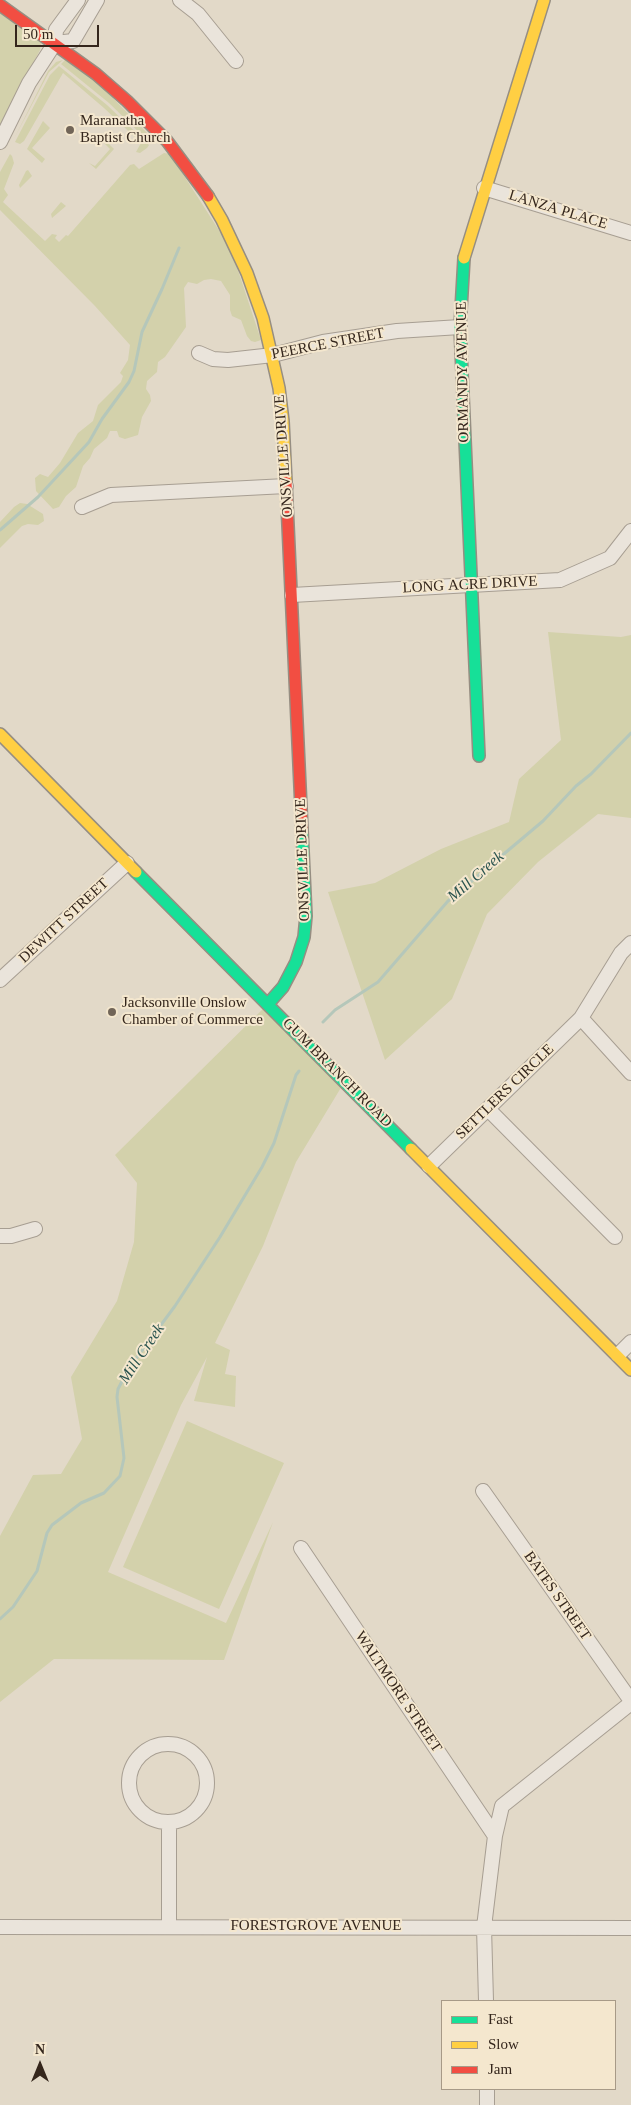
<!DOCTYPE html>
<style>
body{margin:0}
#map{position:relative;width:631px;height:2105px;overflow:hidden;background:#e2d9c8;font-family:Georgia,serif}
canvas{display:block}
.legend{position:absolute;left:441px;top:2000px;width:175px;height:90px;box-sizing:border-box;background:#f4e7ce;border:1px solid #a79a87;margin:0;padding:6px 9px;list-style:none;font-size:15px;color:#34261c}
.legend li{display:flex;align-items:center;gap:10px;height:25px}
.legend b{width:25px;border:1px solid #a79a87}
.north{position:absolute;left:15px;top:2040px;width:50px;height:50px;-webkit-text-stroke:4px #f4e7ce;paint-order:stroke;rotate:0deg;font-size:14px;font-weight:700;line-height:20px;text-align:center;color:#34261c}
.north::after{content:'';display:block;margin:auto;width:18px;height:22px;background:#34261c;clip-path:polygon(50% 0,100% 100%,50% 72%,0 100%)}
.scale{position:absolute;left:15px;top:25px;width:84px;height:22px;box-sizing:border-box;border:2px solid #34261c;border-top:0;padding-left:6px;font-size:15px;line-height:18px;white-space:nowrap;color:#34261c;-webkit-text-stroke:4px #f4e7ce;paint-order:stroke}
</style>
<div id="map">
<canvas width="631" height="2105"></canvas>
<ul class="legend">
<li><b style="height:6px;background:#16e098"></b>Fast</li>
<li><b style="height:6px;background:#ffcf43"></b>Slow</li>
<li><b style="height:6px;background:#f24e42"></b>Jam</li>
</ul>
<div class="north">N</div>
<div class="scale">50 m</div>
</div>
<script>
const c = document.querySelector('canvas').getContext('2d');
c.lineJoin = 'round';
function fill(path, color) {
  c.fillStyle = color;
  c.fill(path, 'evenodd');
}
function poly(rows) {
  const path = new Path2D();
  for (const r of rows) {
    if (r.length === 3) {
      path.moveTo(r[0] + r[2], r[1]);
      path.arc(r[0], r[1], r[2], 0, 2 * Math.PI);
      continue;
    }
    path.moveTo(r[0], r[1]);
    for (let i = 2; i < r.length; i += 2) path.lineTo(r[i], r[i + 1]);
  }
  return path;
}
function strokePath(path, color, width, dash) {
  c.strokeStyle = color;
  c.lineWidth = width;
  c.lineCap = dash ? 'butt' : 'round';
  c.setLineDash(dash || []);
  c.stroke(path);
}
function write(font, color, halo, rows, align = 'center') {
  c.font = font + ' Georgia,serif';
  c.lineWidth = 4;
  c.setLineDash([]);
  c.textBaseline = 'middle';
  c.strokeStyle = halo;
  c.fillStyle = color;
  for (const [text, x, y, turn = 0] of rows) {
    c.save();
    c.translate(x, y);
    c.rotate((+turn || 0) * Math.PI / 180);
    c.textAlign = isNaN(turn) ? turn : align;
    if (halo) c.strokeText(text, 0, 0);
    c.fillText(text, 0, 0);
    c.restore();
  }
}
fill(poly([
 [0,11,41,43,40,50,0,127],
 [63,60,49,72,14,139,48,71,56,62],
 [65,60,96,81,153,139,150,143,109,103,61,64],
 [59,66,107,105,149,145,147,148,140,153,136,152,141,143,104,108,63,73,24,141,20,144,15,142,50,75],
 [43,121,50,128,32,148,45,159,42,163,27,149],
 [104,139,114,149,96,169,89,163,95,166,110,149,102,141],
 [164,153,170,154,231,249,261,340,255,342,251,341,247,336,241,320,232,316,230,310,230,295,221,281,211,279,204,280,197,284,188,282,184,288,186,327,165,357,158,362,157,372,147,381,146,389,150,395,151,401,142,417,138,435,125,439,119,437,117,431,110,431,107,438,94,449,90,458,83,466,76,487,66,496,59,507,53,509,36,491,35,478,40,474,48,477,60,463,78,433,93,421,98,405,121,382,123,376,120,373,128,360,130,345,95,306,0,210,0,172,10,154,12,156,14,163,4,189,8,195,3,202,45,241,52,234,57,235,55,238,59,242,66,235,68,236,130,165,134,164,139,169],
 [28,170,32,176,20,188,19,185,26,171],
 [61,202,66,206,52,218,51,214],
 [20,503,27,504,43,514,44,521,38,525,28,524,22,526,0,548,0,522,14,507],
 [548,632,621,637,631,635,631,818,598,814,538,862,487,914,452,999,385,1060,328,892,375,883,441,849,509,822,519,779,561,740],
 [268,1004,345,1081,296,1162,263,1246,215,1343,230,1350,225,1374,236,1376,235,1407,194,1401,207,1357,181,1405,108,1572,226,1623,273,1522,224,1660,54,1659,0,1702,0,1536,33,1475,61,1474,82,1439,71,1377,117,1301,134,1242,137,1183,115,1155],
 [187,1421,284,1463,219,1609,123,1567]
]), '#d3d1ab');
strokePath(poly([
 [0,530,38,497,89,442,102,419,129,382,134,371,142,332,162,289,179,248],
 [323,1022,335,1010,378,982,448,901,543,821,576,786,591,774,631,733],
 [0,1619,13,1607,37,1571,47,1533,52,1525,81,1503,104,1493,120,1476,124,1458,117,1397,118,1389,129,1368,175,1306,220,1237,262,1167,274,1143,296,1075,299,1071]
]), '#b5c7ba', 3);
const street = poly([
 [180,0,198,14,236,61],
 [55,43,73,41,97,0],
 [0,142,29,83,55,43,56,30,78,0],
 [484,188,631,233],
 [199,353,213,359,228,360,273,355,323,342,397,331,460,327],
 [82,507,111,495,286,486],
 [292,595,560,580,610,558,631,531],
 [0,980,127,863],
 [581,1018,631,1073],
 [488,1109,615,1237],
 [429,1166,581,1018,621,953,631,943],
 [0,1236,11,1236,35,1229],
 [618,1355,631,1342],
 [483,1491,631,1701],
 [301,1548,495,1836],
 [168,1783,39],
 [169,1926,169,1823],
 [0,1927,631,1928],
 [486,2001,484,1927,495,1836,502,1806,631,1703],
 [487,2089,487,2105]
]);
const fast = poly([
 [464,258,460,327,479,756],
 [136,872,411,1149],
 [268,1004,283,987,296,962,304,937,306,916,302,830]
]);
const slow = poly([
 [208,196,222,220,247,273,263,318,279,388,283,421,286,482],
 [464,258,544,0],
 [0,734,136,872],
 [411,1149,631,1370]
]);
const jam = poly([
 [0,5,96,74,127,101,167,141,208,196],
 [286,482,302,830]
]);
strokePath(street, '#a79e92', 16);
strokePath(fast, '#968e82', 14);
strokePath(slow, '#968e82', 14);
strokePath(jam, '#968e82', 14);
strokePath(street, '#eae4db', 14);
strokePath(fast, '#16e098', 11);
strokePath(slow, '#ffcf43', 11);
strokePath(jam, '#f24e42', 11);
for (const [x, y, r, color] of [
 [70,130,5,"#716558"],
 [112,1012,5,"#716558"]
]) {
  const dot = new Path2D();
  dot.arc(x, y, r, 0, 2 * Math.PI);
  c.fillStyle = color;
  c.fill(dot);
  strokePath(dot, '#f4e7ce', 2);
}
write('15px', '#34261c', '#f4e7ce', [
 ["Maranatha",80,121],
 ["Baptist Church",80,138],
 ["Jacksonville Onslow",122,1003],
 ["Chamber of Commerce",122,1020]
], 'left');
write('15px', '#34261c', '#f4e7ce', [
 ["LANZA PLACE",558,210,17],
 ["PEERCE STREET",328,344,-11],
 ["ORMANDY AVENUE",463,372,-91],
 ["ONSVILLE DRIVE",284,456,-94],
 ["LONG ACRE DRIVE",470,585,-3],
 ["ONSVILLE DRIVE",303,860,-92],
 ["DEWITT STREET",64,921,-43],
 ["GUM BRANCH ROAD",337,1073,45],
 ["SETTLERS CIRCLE",505,1092,-44],
 ["BATES STREET",557,1596,55],
 ["WALTMORE STREET",398,1692,56],
 ["FORESTGROVE AVENUE",316,1926]
]);
write('italic 16px', '#2b544f', '#f4e7ce', [
 ["Mill Creek",476,877,-41],
 ["Mill Creek",142,1354,-56]
]);
</script>
